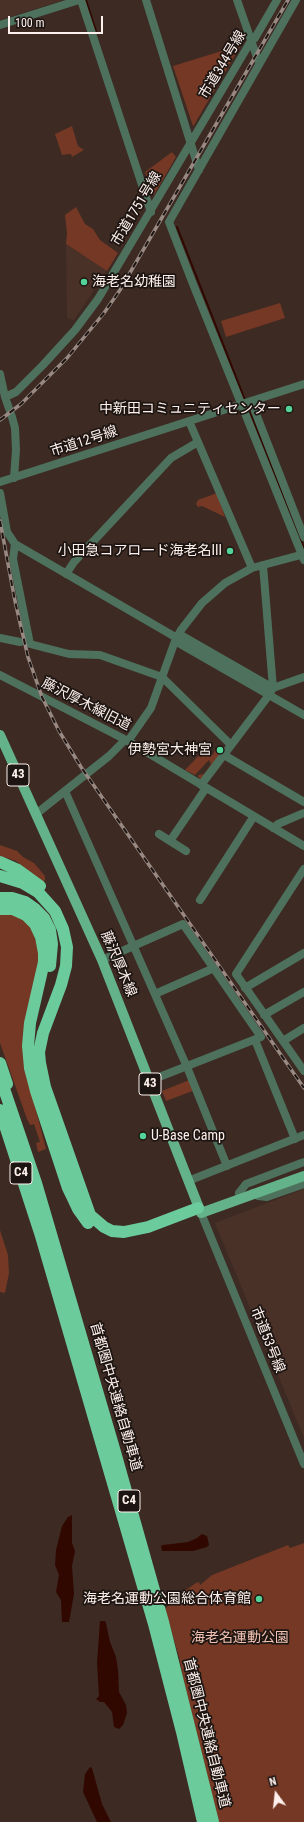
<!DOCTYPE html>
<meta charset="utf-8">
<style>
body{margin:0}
#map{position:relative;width:304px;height:1822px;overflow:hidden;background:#3d2a23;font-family:"Roboto Condensed",sans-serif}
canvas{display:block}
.north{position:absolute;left:256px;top:1774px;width:40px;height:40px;-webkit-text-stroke:3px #1d1512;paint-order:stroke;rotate:345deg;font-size:11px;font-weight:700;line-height:16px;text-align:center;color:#fef0ec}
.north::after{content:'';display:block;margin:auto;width:14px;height:18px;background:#fef0ec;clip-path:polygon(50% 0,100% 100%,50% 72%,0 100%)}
.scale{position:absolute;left:8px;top:16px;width:95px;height:18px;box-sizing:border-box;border:2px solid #fef0ec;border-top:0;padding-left:5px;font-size:12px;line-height:14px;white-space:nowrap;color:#fef0ec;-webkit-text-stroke:3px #1d1512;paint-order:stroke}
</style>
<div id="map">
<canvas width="304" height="1822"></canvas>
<div class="north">N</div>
<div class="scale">100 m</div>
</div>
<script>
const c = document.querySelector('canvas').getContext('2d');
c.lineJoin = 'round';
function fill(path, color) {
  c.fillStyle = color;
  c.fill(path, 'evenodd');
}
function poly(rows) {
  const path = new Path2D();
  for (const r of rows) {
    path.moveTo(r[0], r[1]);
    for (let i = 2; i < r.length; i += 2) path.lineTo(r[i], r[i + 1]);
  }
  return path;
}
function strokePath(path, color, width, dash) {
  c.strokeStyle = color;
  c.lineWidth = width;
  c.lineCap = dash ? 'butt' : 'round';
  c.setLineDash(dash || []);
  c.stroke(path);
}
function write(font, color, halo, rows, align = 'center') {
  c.font = font + ' "Roboto Condensed","Noto Sans JP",sans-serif';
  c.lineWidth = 3.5;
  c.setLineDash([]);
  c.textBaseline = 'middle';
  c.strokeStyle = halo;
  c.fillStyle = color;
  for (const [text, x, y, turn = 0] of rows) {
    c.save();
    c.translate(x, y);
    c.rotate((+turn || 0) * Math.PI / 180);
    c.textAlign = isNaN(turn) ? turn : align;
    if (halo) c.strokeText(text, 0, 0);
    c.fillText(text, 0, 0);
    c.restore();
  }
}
fill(poly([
 [0,0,63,0,0,20],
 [66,244,107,271,74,320,67,318],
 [304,1189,304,1438,215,1223]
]), '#4a3128');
fill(poly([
 [241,45,194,125,193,126,173,66],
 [72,126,78,146,84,150,72,157,71,154,62,155,55,134],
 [172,152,176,157,154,195,145,172],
 [76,207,85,224,93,229,100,240,118,253,107,271,66,244,67,233,65,215],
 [280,303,285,318,226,337,221,321],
 [217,493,225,517,202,506,198,507,196,504,198,500],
 [210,749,209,753,213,755,215,749,221,754,201,780,199,778,198,775,204,774,207,770,211,764,209,760,195,775,185,770,204,750,206,751],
 [0,845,17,851,23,857,34,863,45,876,45,880,43,882,16,861,0,856],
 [5,914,15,915,24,920,31,927,40,953,29,1083,46,1149,38,1152,36,1143,40,1142,34,1124,30,1125,27,1119,0,1043,0,915],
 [189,1080,195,1090,166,1101,162,1091],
 [0,1230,8,1255,9,1273,5,1293,0,1292],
 [304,1543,304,1822,217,1822,189,1710,179,1657,165,1609,177,1596,196,1583,199,1582,200,1585,212,1575,288,1545,290,1548]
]), '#743824');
fill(poly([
 [72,1515,72,1543,75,1551,72,1566,74,1594,69,1622,62,1622,61,1600,56,1592,59,1575,55,1565,56,1550,62,1526,68,1517],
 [202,1534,207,1536,209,1545,207,1547,193,1551,162,1551,161,1546,163,1545,188,1542,197,1538],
 [100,1621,105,1621,106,1623,110,1642,116,1657,118,1670,119,1692,126,1705,127,1713,123,1725,119,1729,114,1727,112,1712,104,1702,100,1702,96,1699,99,1696,97,1663],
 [90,1767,92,1768,102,1804,111,1822,97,1822,83,1792,85,1774]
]), '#310800');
strokePath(poly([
 [86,0,96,31],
 [177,227,245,400],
 [247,404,304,548]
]), '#310800', 2);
strokePath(poly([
 [81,0,151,212],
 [146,0,199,170],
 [237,0,259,63],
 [296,0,169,222,193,284,304,560],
 [0,25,79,0],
 [0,374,5,397,12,417,15,428,16,450,14,478],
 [5,397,16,392,43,365,75,330,98,299,251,41,255,38,277,0],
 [251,401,304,537],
 [189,421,252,568],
 [0,482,304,384],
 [0,493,7,532,15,544,177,638],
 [15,544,13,559,30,644,69,654,100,655,162,677,231,745],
 [263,565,273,688],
 [66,574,74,562,171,458,198,442],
 [179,634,273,688],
 [0,638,20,642],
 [175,641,304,715],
 [0,675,128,741,304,846],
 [128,741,151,708,175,641,181,630,202,603,225,583,252,568,304,554],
 [224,755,304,802],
 [201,785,269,695,273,688,304,677],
 [65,791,187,1067,227,1166],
 [36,814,109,756,125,740],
 [273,828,278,824,304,813],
 [159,834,186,851],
 [170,841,206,788],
 [304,869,236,974,304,1071],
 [200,900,254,816],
 [102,960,183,924,261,1037,149,1081],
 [245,988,304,953],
 [155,994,214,968],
 [264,1015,304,992],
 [255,1040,295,1139],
 [283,1041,304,1028],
 [188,1181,304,1135],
 [239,1193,246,1184,304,1162],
 [253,1193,258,1196,267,1197,304,1184],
 [201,1213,304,1464]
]), '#4d715d', 8);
strokePath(poly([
 [0,735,102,960,201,1213,304,1176]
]), '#64b289', 10);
strokePath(poly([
 [0,862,18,870,40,886],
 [0,876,23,883,38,892,55,911,63,929,67,947,66,966,61,985,43,1033,39,1052,40,1063,45,1087,90,1215,104,1227,112,1231,124,1232,148,1227,198,1208],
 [0,898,12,898,25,902,35,909,44,918,50,930,52,944,50,966],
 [0,909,13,909,26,915,35,924,41,937,44,953,44,962,30,1023,28,1046,30,1068,36,1091,68,1188,78,1209,88,1223],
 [0,1063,7,1084],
 [0,1077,36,1183,115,1452,163,1622,213,1822],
 [0,1110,41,1236,154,1624,182,1732,203,1822]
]), '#6ccb9b', 12);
const rail = poly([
 [0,420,21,404,67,358,104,313,120,290,288,0],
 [0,521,15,601,28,657,42,697,59,731,81,767,304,1088]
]);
strokePath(rail, '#998983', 3.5);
strokePath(rail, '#1d1512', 2, [6]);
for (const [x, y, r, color] of [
 [84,282,4,"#53d397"],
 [289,409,4,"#53d397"],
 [230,551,4,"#53d397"],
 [220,750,4,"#53d397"],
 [143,1136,4,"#53d397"],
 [259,1599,4,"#53d397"]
]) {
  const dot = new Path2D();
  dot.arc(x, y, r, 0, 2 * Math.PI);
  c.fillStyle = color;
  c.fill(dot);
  strokePath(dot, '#1d1512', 1.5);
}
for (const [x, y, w] of [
 [18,775,22],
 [150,1084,22],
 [21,1173,22],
 [129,1501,22]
]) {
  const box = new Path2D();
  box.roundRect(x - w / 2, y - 11, w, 22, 3);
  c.fillStyle = '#1d1512';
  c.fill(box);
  strokePath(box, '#fef0ec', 1);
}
write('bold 13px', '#fef0ec', null, [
 ["43",18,775],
 ["43",150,1084],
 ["C4",21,1173],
 ["C4",129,1501]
]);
write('14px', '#fef0ec', '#1d1512', [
 ["市道344号線",223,65,-59],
 ["市道1751号線",137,209,-59],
 ["市道12号線",84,442,-18],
 ["藤沢厚木線旧道",86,705,27],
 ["藤沢厚木線",118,964,67],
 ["市道53号線",267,1340,68],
 ["首都圏中央連絡自動車道",115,1397,74],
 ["首都圏中央連絡自動車道",206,1733,76]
]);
write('14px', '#fef0ec', '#1d1512', [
 ["海老名幼稚園",92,282,"left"],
 ["中新田コミュニティセンター",281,409],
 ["小田急コアロード海老名III",222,551],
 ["伊勢宮大神宮",212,750],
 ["U-Base Camp",151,1136,"left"],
 ["海老名運動公園総合体育館",251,1599]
], 'right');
write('14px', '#f1c2b2', '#1d1512', [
 ["海老名運動公園",240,1638]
]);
</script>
